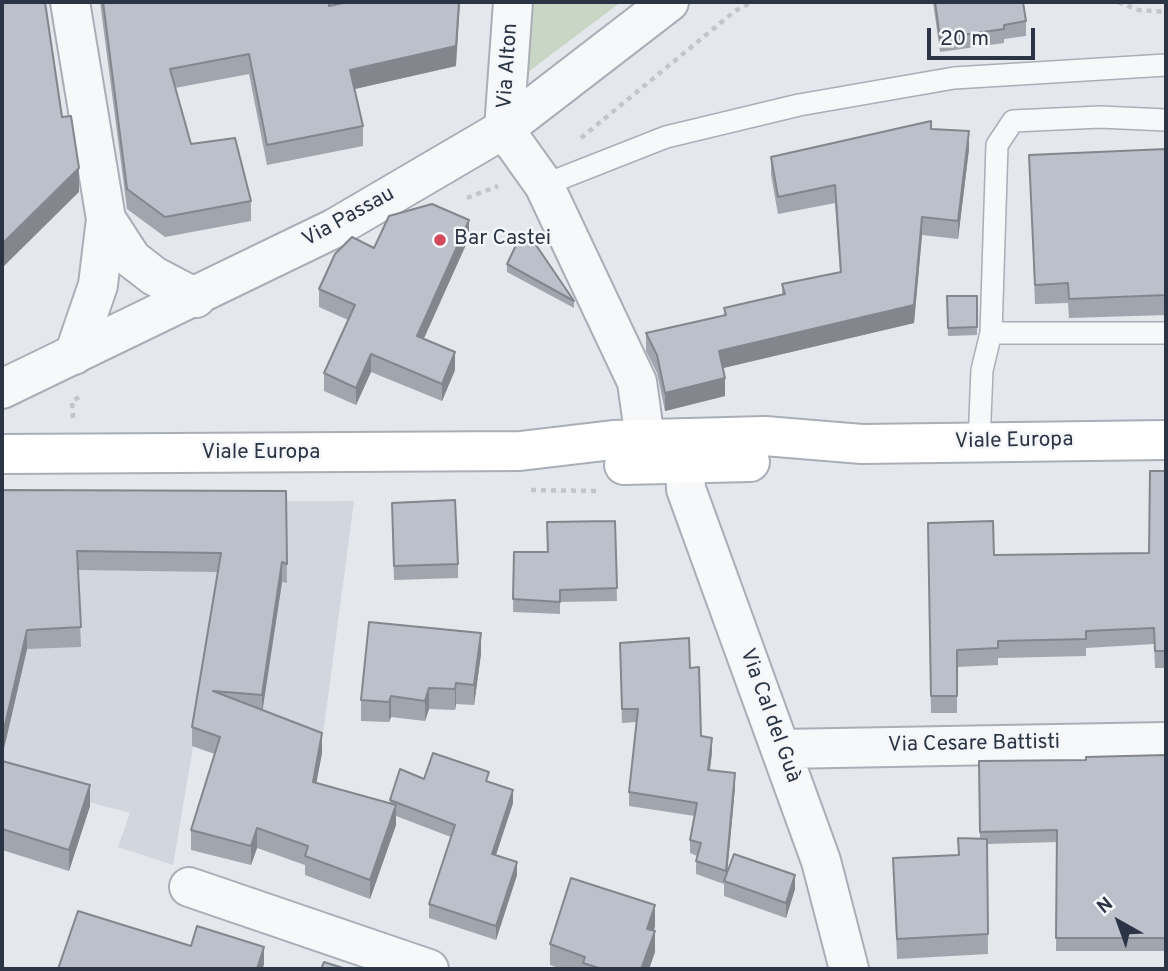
<!DOCTYPE html>
<meta charset="utf-8">
<style>
body{margin:0}
#map{position:relative;width:1168px;height:971px;overflow:hidden;background:#e4e7ec;font-family:Overpass,sans-serif}
canvas{display:block}
.frame{position:absolute;inset:0;border:4px solid #2b3445;pointer-events:none}
.north{position:absolute;left:1084px;top:887px;width:70px;height:70px;-webkit-text-stroke:5px #f4f6f9;paint-order:stroke;rotate:320deg;font-size:19px;font-weight:700;line-height:28px;text-align:center;color:#2b3445}
.north::after{content:'';display:block;margin:auto;width:24px;height:32px;background:#2b3445;clip-path:polygon(50% 0,100% 100%,50% 72%,0 100%)}
.scale{position:absolute;left:927px;top:28px;width:108px;height:32px;box-sizing:border-box;border:4px solid #2b3445;border-top:0;padding-left:9px;font-size:21px;line-height:24px;white-space:nowrap;color:#2b3445;-webkit-text-stroke:5px #f4f6f9;paint-order:stroke}
</style>
<div id="map">
<canvas width="1168" height="971"></canvas>
<div class="frame"></div>
<div class="north">N</div>
<div class="scale">20 m</div>
</div>
<script>
const c = document.querySelector('canvas').getContext('2d');
c.lineJoin = 'round';
function fill(path, color) {
  c.fillStyle = color;
  c.fill(path, 'evenodd');
}
function poly(rows) {
  const path = new Path2D();
  for (const r of rows) {
    path.moveTo(r[0], r[1]);
    for (let i = 2; i < r.length; i += 2) path.lineTo(r[i], r[i + 1]);
  }
  return path;
}
function strokePath(path, color, width, dash) {
  c.strokeStyle = color;
  c.lineWidth = width;
  c.lineCap = dash ? 'butt' : 'round';
  c.setLineDash(dash || []);
  c.stroke(path);
}
function write(font, color, halo, rows, align = 'center') {
  c.font = font + ' Overpass,sans-serif';
  c.lineWidth = 5;
  c.setLineDash([]);
  c.textBaseline = 'middle';
  c.strokeStyle = halo;
  c.fillStyle = color;
  for (const [text, x, y, turn = 0] of rows) {
    c.save();
    c.translate(x, y);
    c.rotate((+turn || 0) * Math.PI / 180);
    c.textAlign = isNaN(turn) ? turn : align;
    if (halo) c.strokeText(text, 0, 0);
    c.fillText(text, 0, 0);
    c.restore();
  }
}
fill(poly([
 [354,501,316,787,193,747,173,865,118,847,130,813,2,779,2,504]
]), '#d2d6de');
fill(poly([
 [532,2,621,2,528,72]
]), '#c9d6c5');
const service = poly([
 [544,185,666,137,799,105,954,78,1166,65],
 [991,333,1166,333],
 [979,443,982,370,991,333,997,145,1013,121,1100,117,1166,120]
]);
const minor = poly([
 [70,2,106,219,98,285,74,355],
 [513,2,504,129,544,185,637,382,645,439],
 [106,219,132,259,154,276,196,298],
 [685,466,686,489,821,861,849,969],
 [781,749,1166,742],
 [189,887,429,969]
]);
const tertiary = poly([
 [2,389,335,228,504,129,669,2]
]);
const secondary = poly([
 [2,454,520,451,613,440,765,436,862,444,1166,440],
 [624,465,750,462]
]);
strokePath(service, '#a9aeb7', 24);
strokePath(minor, '#a9aeb7', 42);
strokePath(tertiary, '#a9aeb7', 42);
strokePath(secondary, '#a9aeb7', 42);
strokePath(poly([
 [1118,2,1139,10,1166,12],
 [581,138,735,11,752,2],
 [467,198,498,186],
 [73,418,72,401,83,395],
 [531,490,596,491]
]), '#c2c5cb', 4.5, [5, 5]);
strokePath(service, '#f7f8fa', 21);
strokePath(minor, '#f7f8fa', 38);
strokePath(tertiary, '#f7f8fa', 38);
strokePath(secondary, '#fff', 38);
fill(poly([
 [100,2,332,2,331,6,456,66,355,89,363,126,363,146,267,165,249,74,175,88,191,144,251,201,251,221,165,237,127,209],
 [933,2,1023,2,1026,21,1026,36,1004,39,1004,43,940,52],
 [931,129,969,149,958,239,922,235,914,323,723,368,725,396,665,411,657,373,646,351,646,333,724,315,724,308,782,295,782,284,840,272,835,203,778,214,771,175,771,157],
 [1166,149,1166,315,1069,318,1068,303,1035,304,1029,155],
 [469,238,423,339,455,370,442,401,371,372,356,405,324,391,324,373,348,320,319,307,319,289,374,248],
 [507,264,574,301,574,308,507,272],
 [947,296,977,296,977,335,948,336],
 [1166,471,1166,668,1155,668,1154,644,1086,648,1086,656,998,658,998,665,957,667,957,713,931,713,928,523,994,555,1149,553],
 [2,490,286,491,287,583,282,582,262,710,322,753,316,783,390,803,390,800,424,779,489,781,513,803,496,855,517,875,496,940,429,918,429,904,451,837,396,816,396,825,370,899,305,875,305,865,257,848,251,865,191,850,191,830,215,754,192,746,192,727,218,572,78,570,81,647,27,649,2,757],
 [392,517,458,564,458,578,394,580],
 [615,521,617,601,560,602,560,614,513,612,514,552,548,552],
 [481,654,474,705,456,704,455,710,429,709,425,721,391,717,389,722,361,721,361,700],
 [620,657,690,668,701,736,712,752,710,770,735,787,727,874,795,889,786,918,724,896,724,884,696,874,696,861,697,856,690,853,690,840,695,816,629,806,629,792,637,722,622,723],
 [1166,755,1166,951,1056,951,1057,842,987,844,988,954,897,959,893,858,958,855,958,838,980,838,979,761,1086,760],
 [2,761,90,806,69,871,2,850],
 [655,926,654,931,655,952,649,969,561,969,550,965,550,944]
]), '#a1a5ae');
fill(poly([
 [459,2,460,2,456,66,350,90,350,70],
 [969,131,969,149,958,239,958,221],
 [79,168,79,192,2,268,2,244],
 [922,217,922,235,914,323,719,369,719,351,914,305],
 [469,220,469,238,417,354,417,336],
 [455,352,455,370,442,401,442,384],
 [371,354,371,372,356,405,356,388],
 [725,378,725,396,665,411,665,393],
 [282,562,282,582,262,714,262,695],
 [27,630,27,649,2,757,2,738],
 [481,633,481,654,474,705,474,685],
 [456,683,456,704,455,710,455,689],
 [429,688,429,709,425,721,425,701],
 [391,696,391,717,389,722,389,702],
 [322,733,322,753,313,801,313,782],
 [712,738,712,752,708,784,708,770],
 [735,773,735,787,726,885,726,871],
 [90,785,90,806,69,871,69,850],
 [513,790,513,803,492,867,492,854],
 [396,805,396,825,370,899,370,880],
 [257,828,257,848,251,865,251,846],
 [517,862,517,875,496,940,496,926],
 [795,875,795,889,786,918,786,903],
 [655,905,655,926,647,950,647,929],
 [655,931,655,952,649,969,641,969],
 [264,947,264,965,262,969,257,969]
]), '#83868d');
const building = poly([
 [2,2,45,2,62,117,71,116,79,168,2,244,2,2],
 [103,2,329,2,329,6,348,2,459,2,456,46,350,70,363,126,267,145,249,54,170,69,191,144,235,138,251,201,165,217,127,189,103,2],
 [935,2,1023,2,1026,21,1004,25,1004,29,940,38,935,2],
 [931,121,931,129,969,131,958,221,922,217,914,305,719,351,725,378,665,393,657,355,646,333,726,315,724,308,785,294,782,284,841,272,835,185,778,197,771,157,931,121],
 [1166,149,1166,295,1069,299,1068,283,1035,285,1029,155,1166,149],
 [432,204,469,220,417,336,455,352,442,384,371,354,356,388,324,373,355,305,319,289,335,254,352,237,374,248,389,216,432,204],
 [520,237,536,245,574,301,507,264,520,237],
 [947,296,977,296,977,327,948,328,947,296],
 [1150,471,1166,471,1166,651,1155,651,1154,628,1086,631,1086,639,998,641,998,648,957,650,957,696,931,696,928,523,993,521,994,555,1149,553,1150,471],
 [2,490,286,491,287,564,282,562,262,695,213,691,322,733,313,782,396,805,370,880,305,856,308,846,257,828,251,846,191,830,220,737,192,727,221,553,77,551,81,627,27,630,2,738,2,490],
 [455,500,458,564,394,566,392,503,455,500],
 [615,521,617,588,560,590,560,602,513,599,514,552,548,552,547,522,615,521],
 [369,622,481,633,474,685,456,683,455,689,429,688,425,701,391,696,389,702,361,700,369,622],
 [689,638,690,668,699,667,701,736,712,738,708,770,735,773,726,871,696,861,701,843,690,840,697,803,629,792,638,709,622,709,620,643,689,638],
 [433,753,489,772,486,781,513,790,492,854,517,862,496,926,429,904,455,825,390,800,400,769,424,779,433,753],
 [1166,755,1166,938,1056,938,1057,830,980,832,979,761,1086,760,1086,757,1166,755],
 [2,761,90,785,69,850,2,829,2,761],
 [958,838,987,839,988,934,897,939,893,858,959,855,958,838],
 [734,854,795,875,786,903,724,881,734,854],
 [571,878,655,905,647,929,655,931,641,969,602,969,583,963,585,957,550,944,571,878],
 [78,911,191,946,197,926,264,947,257,969,58,969,78,911],
 [324,962,346,969,321,969,324,962]
]);
fill(building, '#bbc0ca');
strokePath(building, '#83868d', 2);
for (const [x, y, r, color] of [
 [440,240,7,"#d1495b"]
]) {
  const dot = new Path2D();
  dot.arc(x, y, r, 0, 2 * Math.PI);
  c.fillStyle = color;
  c.fill(dot);
  strokePath(dot, '#f4f6f9', 2.5);
}
write('21px', '#2b3445', '#f4f6f9', [
 ["Via Alton",509,66,-86],
 ["Via Passau",349,218,-29],
 ["Viale Europa",1014,442,-1],
 ["Viale Europa",261,454],
 ["Via Cal del Guà",769,716,70],
 ["Via Cesare Battisti",974,745,-1]
]);
write('21px', '#2b3445', '#f4f6f9', [
 ["Bar Castei",454,240]
], 'left');
</script>
